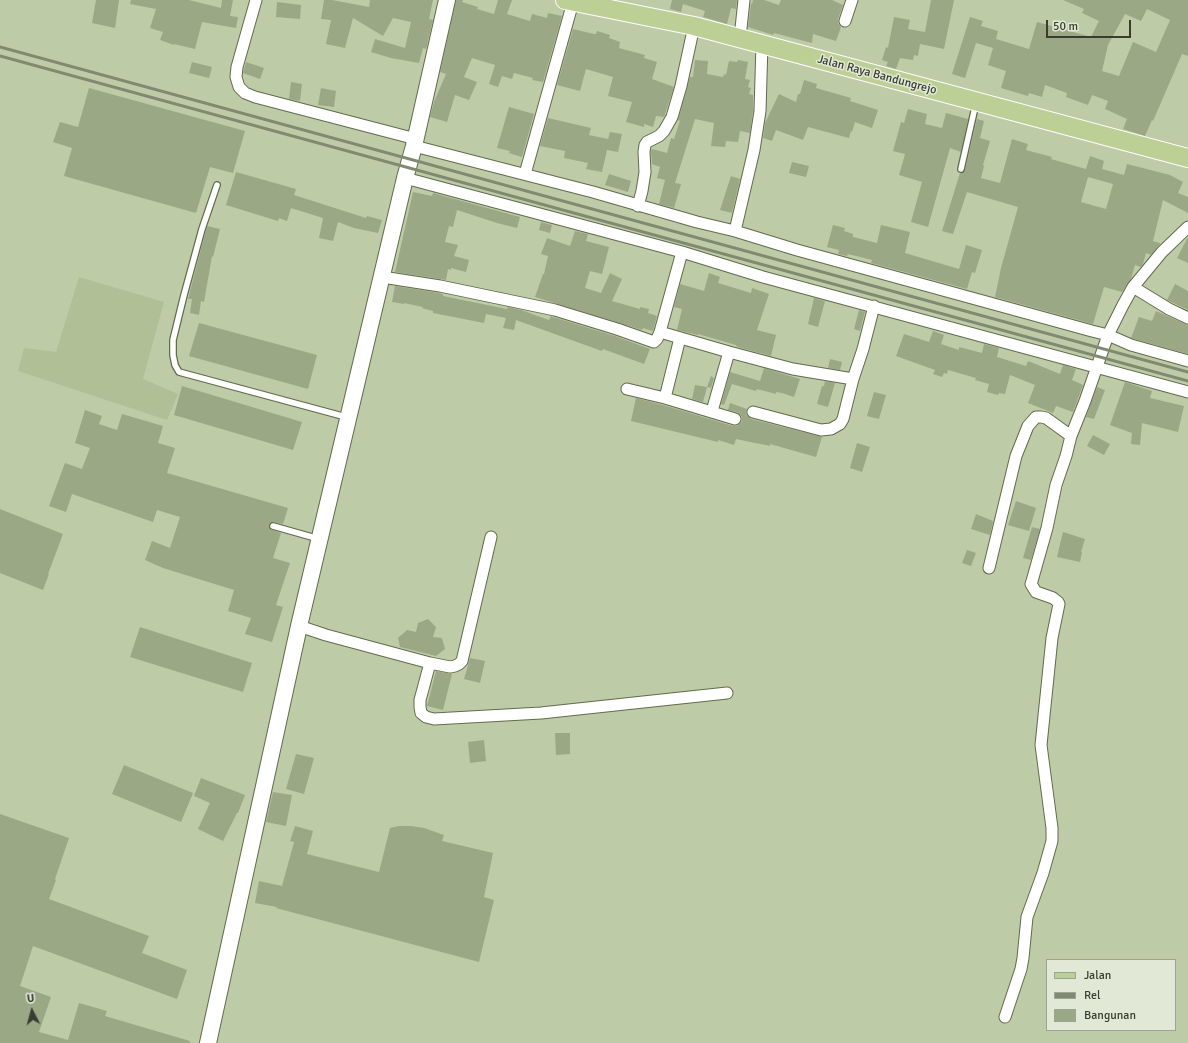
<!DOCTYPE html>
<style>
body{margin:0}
#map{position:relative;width:1188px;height:1043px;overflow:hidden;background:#bdcba7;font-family:Signika,sans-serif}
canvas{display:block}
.legend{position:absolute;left:1046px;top:959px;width:130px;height:72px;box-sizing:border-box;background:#e1e8d6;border:1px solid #9da493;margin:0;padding:5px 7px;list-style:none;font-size:12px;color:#383d2f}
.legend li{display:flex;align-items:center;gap:8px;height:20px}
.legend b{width:20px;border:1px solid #9da493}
.north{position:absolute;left:12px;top:991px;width:40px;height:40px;-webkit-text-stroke:3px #e1e8d6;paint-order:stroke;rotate:354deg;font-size:11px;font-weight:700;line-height:16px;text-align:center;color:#383d2f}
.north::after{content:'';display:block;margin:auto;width:14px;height:18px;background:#383d2f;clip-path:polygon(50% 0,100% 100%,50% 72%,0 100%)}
.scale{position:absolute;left:1046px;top:20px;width:85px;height:18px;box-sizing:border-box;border:2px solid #383d2f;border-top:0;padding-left:5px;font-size:12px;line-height:14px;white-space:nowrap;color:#383d2f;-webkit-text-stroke:3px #e1e8d6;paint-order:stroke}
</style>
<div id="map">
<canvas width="1188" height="1043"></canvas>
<ul class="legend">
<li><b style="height:5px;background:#bccf95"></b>Jalan</li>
<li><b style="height:5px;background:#808a70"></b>Rel</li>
<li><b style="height:11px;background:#9ba886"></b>Bangunan</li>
</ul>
<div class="north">U</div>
<div class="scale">50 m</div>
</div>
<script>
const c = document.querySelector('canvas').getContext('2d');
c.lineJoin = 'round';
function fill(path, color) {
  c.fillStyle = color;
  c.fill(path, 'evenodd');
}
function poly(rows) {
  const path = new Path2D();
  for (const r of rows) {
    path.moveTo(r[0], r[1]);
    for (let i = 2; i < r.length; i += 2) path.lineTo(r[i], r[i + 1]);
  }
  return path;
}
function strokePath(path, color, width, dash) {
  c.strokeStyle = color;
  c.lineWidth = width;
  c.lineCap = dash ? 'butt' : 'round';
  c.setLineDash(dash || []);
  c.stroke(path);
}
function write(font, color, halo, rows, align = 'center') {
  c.font = font + ' Signika,sans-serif';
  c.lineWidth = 3;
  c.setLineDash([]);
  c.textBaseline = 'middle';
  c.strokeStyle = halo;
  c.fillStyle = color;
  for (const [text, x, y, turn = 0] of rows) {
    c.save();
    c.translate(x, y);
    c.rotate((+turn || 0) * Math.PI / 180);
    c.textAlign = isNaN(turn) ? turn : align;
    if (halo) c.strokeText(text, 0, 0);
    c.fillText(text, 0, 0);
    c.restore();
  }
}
fill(poly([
 [79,277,164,302,143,379,178,394,167,420,18,371,24,348,56,352]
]), '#b1bf96');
fill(poly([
 [96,0,119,0,115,28,92,23],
 [131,0,189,0,221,8,222,0,233,0,230,16,238,17,236,28,202,22,195,49,174,44,174,45,160,40,163,32,150,28,156,9,130,4],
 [324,0,332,0,369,7,370,0,433,0,429,19,433,20,426,49,423,48,419,63,391,58,371,52,375,39,405,48,411,22,393,18,383,36,353,18,345,48,326,44,331,20,321,19],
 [456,0,463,0,462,2,478,7,477,9,494,14,498,0,512,0,507,14,530,21,532,14,547,18,548,13,562,16,543,82,532,80,533,78,514,73,512,79,502,76,498,87,489,84,495,65,472,58,464,77,477,82,469,100,455,95,447,122,430,117,434,102,446,74,440,72],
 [672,0,737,0,736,9,731,8,727,24,703,17,705,11,683,4,681,12,670,9],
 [753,0,764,0,779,5,781,0,832,0,843,5,838,19,838,23,841,27,836,41,813,34,812,43,774,33,773,35,748,27,751,3,752,4],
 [931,0,954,0,944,49,920,44,918,56,914,55,913,60,900,58,896,69,886,66,888,62,882,60,886,47,888,48,894,17,910,20,908,29,925,32],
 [1063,0,1188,0,1188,56,1182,54,1153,121,1152,120,1145,136,1123,129,1127,119,1105,109,1108,101,1092,95,1088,105,1066,97,1067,93,1045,85,1042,97,1029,93,1028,96,1001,88,1006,71,988,65,993,48,976,43,965,78,952,74,970,17,983,21,981,26,998,31,996,39,1029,49,1037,22,1091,37,1099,21,1082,13,1084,9],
 [1147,9,1170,20,1156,52,1133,42,1119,76,1102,71,1108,45,1125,14,1141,21],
 [277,2,301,5,300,19,276,17],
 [573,29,594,34,596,34,597,31,610,35,609,38,620,42,619,48,645,55,644,58,657,62,652,79,674,87,664,117,656,116,653,127,644,124,644,127,626,122,632,102,608,96,613,77,586,69,580,91,557,85],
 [695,60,708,61,707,74,723,77,724,74,726,75,729,61,737,62,738,60,748,62,745,79,750,80,748,87,751,88,749,94,753,95,753,110,750,133,740,131,738,142,726,141,725,147,711,146,714,123,695,119,675,183,681,184,674,208,659,204,665,180,657,178,660,167,652,164,651,152,652,149,667,153,671,138,674,139,680,121,678,120,690,77,693,77],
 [192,62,212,67,209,78,189,73],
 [246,62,264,68,260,79,243,73],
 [804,80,817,84,816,88,851,98,850,101,878,110,872,128,855,122,852,132,851,131,849,138,808,127,803,140,776,130,772,141,763,138,765,123,779,94,796,102,798,94,800,94],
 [291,82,302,84,300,101,289,99],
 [89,88,245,131,233,173,210,167,196,213,64,176,72,148,53,142,60,122,78,127],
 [321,88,336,91,334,107,318,105],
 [509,107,534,114,522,157,509,153,510,151,497,148],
 [908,109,927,114,925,124,942,128,946,113,968,119,961,152,950,148,928,227,911,222,922,182,899,175,905,154,893,151,901,122,904,123],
 [548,118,591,128,589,135,608,139,610,132,622,134,618,152,607,150,602,172,586,169,588,163,564,158,565,151,540,146],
 [977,119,984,121,980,138,990,141,983,165,984,166,981,178,1000,183,1012,139,1028,144,1026,150,1052,157,1051,159,1086,169,1090,156,1104,161,1102,169,1124,175,1127,164,1170,175,1183,182,1178,193,1188,197,1188,213,1163,200,1153,241,1160,243,1160,244,1151,255,1146,253,1143,264,1141,267,1135,265,1131,279,1122,292,1104,287,1093,324,995,297,1001,268,1018,207,967,192,953,234,942,231,960,173,964,172,965,170],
 [1088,177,1113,184,1106,209,1081,202],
 [792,162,809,166,806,177,789,173],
 [236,172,296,189,294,195,366,218,367,216,382,220,378,233,354,228,338,222,333,241,319,238,323,218,291,208,287,221,279,218,278,221,226,205],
 [609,174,631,181,628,192,605,185],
 [731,176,740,179,732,213,720,210],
 [413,192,432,196,433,193,520,217,517,228,497,223,457,210,453,227,449,226,445,242,458,245,454,256,469,260,466,272,451,268,451,270,448,269,446,280,395,272],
 [541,222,552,225,550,233,539,230],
 [833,225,845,228,844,231,853,234,853,237,877,243,881,225,910,232,905,253,959,269,966,245,982,250,975,273,972,272,967,289,871,263,872,260,848,254,847,256,838,254,839,250,827,247],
 [207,226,220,229,213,257,212,256,204,302,201,301,199,315,190,313,192,299,188,299],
 [575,231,588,234,586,241,609,247,602,274,590,271,585,288,601,293,610,273,622,279,612,301,640,309,640,307,649,309,648,313,657,316,653,331,643,328,642,330,535,297,543,274,544,274,548,256,541,254,547,238,570,246],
 [1188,237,1188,263,1177,258],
 [709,273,720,277,718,283,751,293,752,288,769,294,757,330,776,335,771,356,741,348,736,346,736,345,698,334,698,335,677,330,682,309,674,307,680,284,704,291],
 [1175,284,1188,291,1188,310,1167,300],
 [395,286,439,293,443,294,443,296,507,309,508,307,521,310,549,320,551,316,553,317,615,336,650,349,644,364,603,349,602,351,574,341,516,320,514,330,503,328,506,318,486,314,484,323,433,313,433,311,422,308,423,307,404,303,404,304,392,302],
 [814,298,825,301,818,327,808,324],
 [859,310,865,312,860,331,854,329],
 [1156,311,1188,325,1188,354,1131,338,1139,317,1152,321],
 [199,323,317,355,308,389,189,356],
 [933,331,944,335,941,344,959,350,959,347,982,353,984,344,999,348,997,357,1026,366,1028,361,1060,374,1063,365,1076,369,1072,380,1083,385,1073,412,1056,406,1053,413,1028,403,1035,385,1010,375,1005,394,999,393,998,395,987,392,989,384,975,380,976,378,948,370,947,374,944,373,942,377,933,374,935,370,896,356,904,334,929,342],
 [830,359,842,362,840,370,828,368],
 [764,368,800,379,794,397,782,393,776,392,776,394,757,389,756,391,732,384,724,405,721,404,730,372,760,381],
 [711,376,714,378,711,388,707,387],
 [825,381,835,383,828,407,817,404,822,386,824,386],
 [1125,382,1152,391,1150,398,1184,406,1178,432,1142,423,1140,445,1131,444,1132,433,1110,425],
 [695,385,707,387,703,402,692,399],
 [182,386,302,422,293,450,174,415],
 [1097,387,1105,390,1094,419,1086,417],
 [874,392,886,395,879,419,867,416],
 [636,398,663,405,733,426,737,426,742,421,742,417,737,412,728,410,730,403,747,409,746,414,751,419,822,437,816,457,770,444,770,446,736,439,734,445,718,440,718,442,631,421],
 [85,410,102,416,99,424,117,430,122,414,163,426,158,443,175,448,167,473,288,508,283,524,272,522,269,525,270,529,281,533,273,558,290,563,276,605,283,607,272,642,245,634,251,618,228,611,234,590,163,568,145,560,152,541,170,548,180,517,157,510,153,522,72,494,66,512,49,506,65,463,82,469,90,448,75,443],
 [1093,435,1110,444,1104,455,1087,446],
 [857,443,870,447,862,472,850,468],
 [1016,501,1036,508,1029,531,1008,525],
 [0,509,63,534,48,574,49,574,43,590,0,573],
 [976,514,993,521,990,535,971,529],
 [1032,527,1040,529,1031,560,1023,558],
 [1063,532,1085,539,1081,552,1082,552,1080,562,1057,557],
 [967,550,976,553,971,566,962,563],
 [428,619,436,627,433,637,442,638,445,649,436,656,400,647,398,638,407,630,416,632,418,623],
 [140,627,252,663,243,692,130,657],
 [470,658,485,661,480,683,464,679],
 [436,671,452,674,443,710,427,706],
 [555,733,570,733,570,754,556,755],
 [484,740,486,761,470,763,468,742],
 [296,754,314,758,304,794,286,789],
 [124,765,193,793,181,822,112,794],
 [201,778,245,795,238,813,237,813,223,841,198,829,210,803,194,796],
 [273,792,292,795,286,826,266,822],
 [0,814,69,838,55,879,56,880,49,899,149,936,142,953,187,970,177,999,33,946,20,986,51,997,39,1032,68,1040,79,1003,107,1011,105,1016,190,1041,190,1043,0,1043],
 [295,826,313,831,307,854,379,872,390,828,399,826,411,826,424,828,444,835,442,841,493,853,484,897,494,900,479,962,276,908,277,907,255,903,259,881,282,886,294,842,290,841]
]), '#9ba886');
const lane = poly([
 [961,169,976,103],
 [217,185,202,229,184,295,173,340,173,355,175,365,179,372,346,417],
 [273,526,319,539]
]);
const street = poly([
 [256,0,237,67,236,77,239,87,245,93,255,97,416,139],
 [845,21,852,0],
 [740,38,744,0],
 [414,146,593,192,697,222,735,231,797,250,1092,331,1108,335,1131,345,1188,361],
 [525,174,573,2],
 [405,178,682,252,763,277,1188,392],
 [638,206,642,191,645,172,644,152,645,145,647,142,659,136,664,131,672,117,681,86,694,26],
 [735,231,754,150,760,111,762,44],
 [382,277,440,286,555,310,617,329,654,342,657,339,660,332,682,252],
 [1133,287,1169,309,1188,318],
 [660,332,729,352,793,369,853,379],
 [680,338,665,398,735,419],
 [627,389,665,398],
 [712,411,729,352],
 [753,412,821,430,831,429,840,424,843,419,853,379,863,349,874,306],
 [989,568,1016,456,1028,426,1036,417,1041,417,1046,418,1071,436],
 [299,626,326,635,430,663,450,667,455,666,459,664,462,661,491,537],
 [430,663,420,700,420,707,421,713,426,717,434,719,541,713,727,693],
 [1005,1017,1021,969,1023,958,1027,917,1043,873,1052,841,1052,828,1041,745,1052,638,1059,604,1058,602,1053,598,1036,592,1031,584,1032,581,1047,528,1056,485,1066,456,1071,436,1085,401,1108,335,1123,305,1133,287,1162,252,1188,227]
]);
const secondary = poly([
 [208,1043,299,626,405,178,414,146,447,0]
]);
const primary = poly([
 [565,0,694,26,1188,158]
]);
strokePath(lane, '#606c4c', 8);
strokePath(street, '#606c4c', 13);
strokePath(secondary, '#606c4c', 18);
strokePath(primary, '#fff', 20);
strokePath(lane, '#fff', 5.5);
strokePath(street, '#fff', 11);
strokePath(secondary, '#fff', 16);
strokePath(primary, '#bccf95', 18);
strokePath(poly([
 [0,47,1188,372],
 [0,56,1188,381]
]), '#808a70', 3);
write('12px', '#383d2f', '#e1e8d6', [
 ["Jalan Raya Bandungrejo",877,75,15]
]);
</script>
